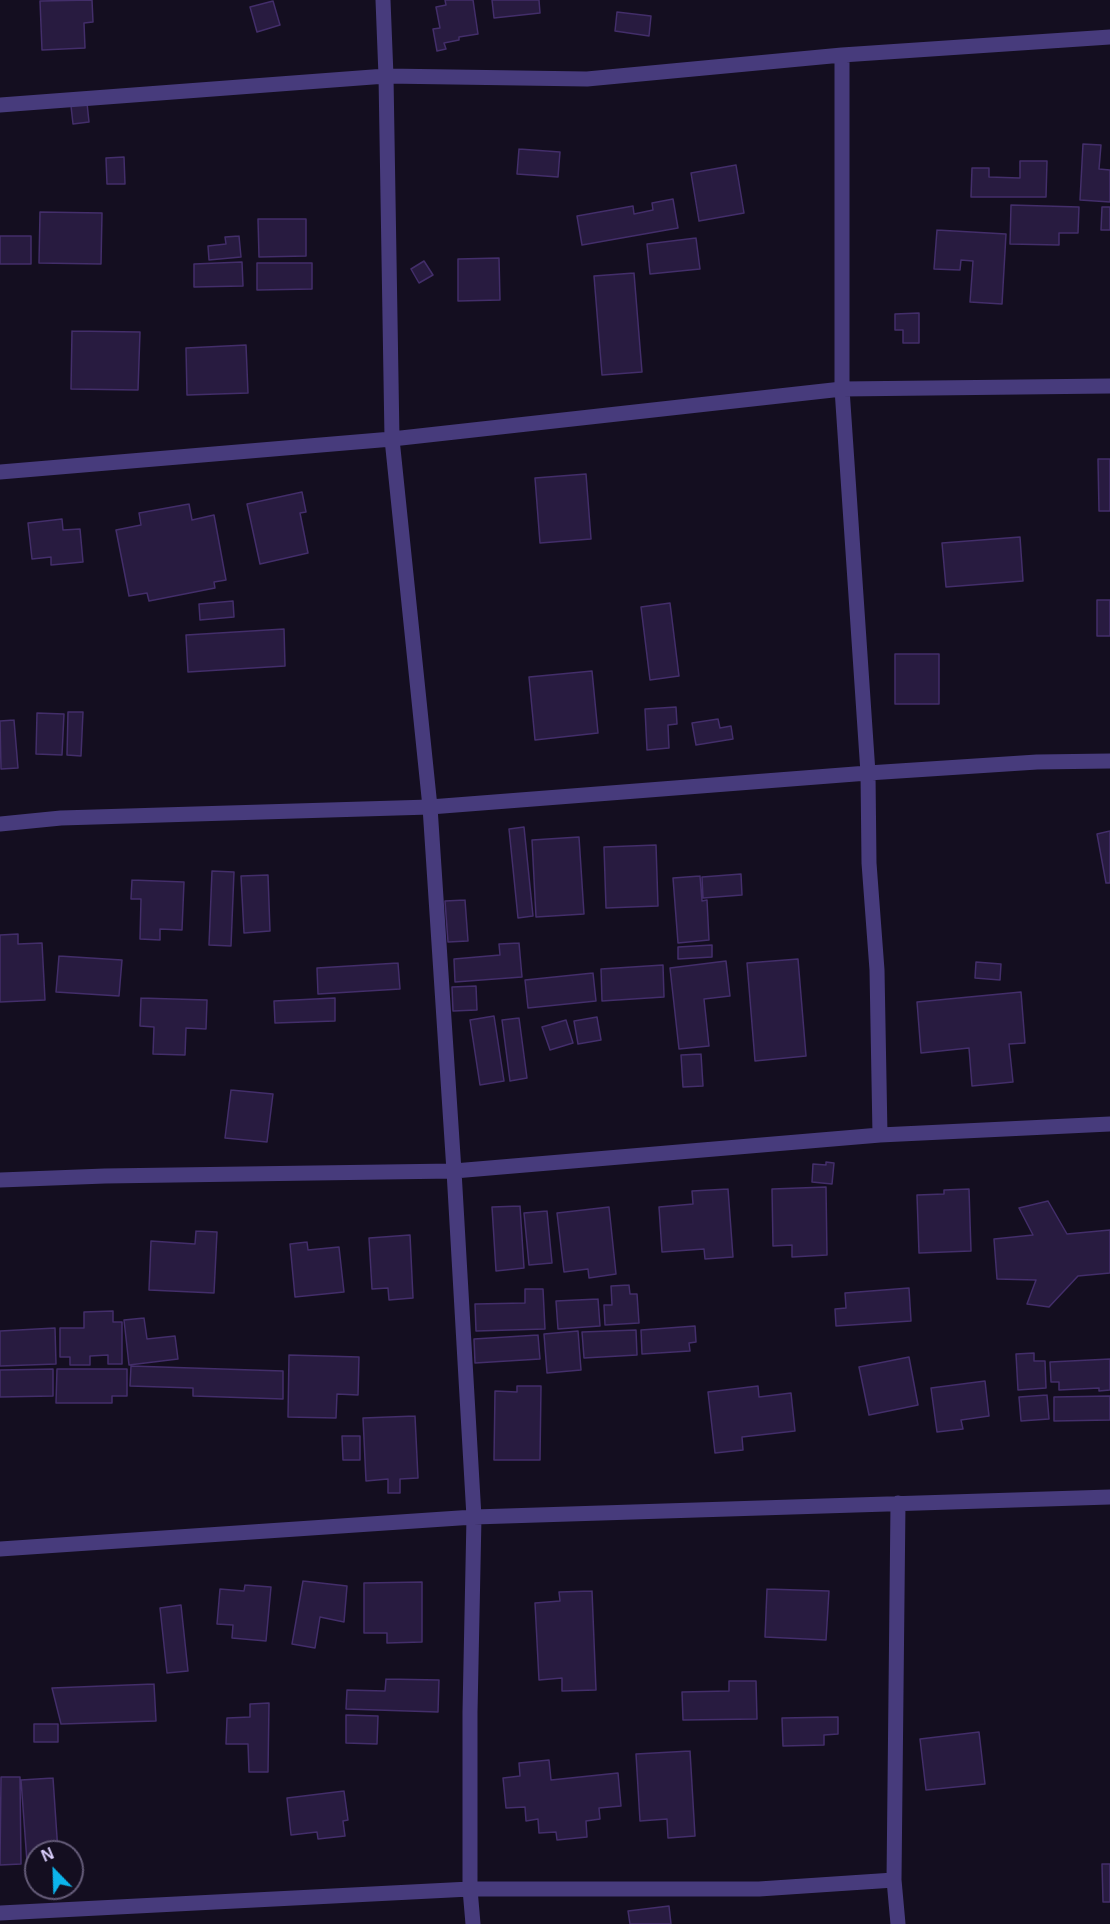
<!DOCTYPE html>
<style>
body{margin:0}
#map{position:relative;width:1110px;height:1924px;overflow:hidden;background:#140e20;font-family:Helvetica,sans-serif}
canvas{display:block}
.north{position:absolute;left:24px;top:1840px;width:60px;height:60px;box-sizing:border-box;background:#140e20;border:2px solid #645b78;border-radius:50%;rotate:337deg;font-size:16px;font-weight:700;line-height:24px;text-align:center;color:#dbcffd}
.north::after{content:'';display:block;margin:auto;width:21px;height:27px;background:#0cb5ec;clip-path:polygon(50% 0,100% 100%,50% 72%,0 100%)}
</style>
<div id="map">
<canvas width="1110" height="1924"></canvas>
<div class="north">N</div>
</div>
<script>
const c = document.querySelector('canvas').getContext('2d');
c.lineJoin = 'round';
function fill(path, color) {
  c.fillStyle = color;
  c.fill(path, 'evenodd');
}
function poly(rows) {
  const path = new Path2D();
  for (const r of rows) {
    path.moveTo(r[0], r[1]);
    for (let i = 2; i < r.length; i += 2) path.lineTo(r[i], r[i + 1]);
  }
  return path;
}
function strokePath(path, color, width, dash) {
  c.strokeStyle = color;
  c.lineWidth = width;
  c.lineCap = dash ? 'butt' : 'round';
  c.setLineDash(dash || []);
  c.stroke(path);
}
const building = poly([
 [92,0,93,22,84,23,85,48,42,50,40,1,92,0],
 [445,0,473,0,478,34,459,37,459,40,444,43,446,49,437,51,433,29,440,28,436,7,446,5,445,0],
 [492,0,539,0,540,13,494,18,492,0],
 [273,1,280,25,257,32,250,7,273,1],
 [617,12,651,16,649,36,615,31,617,12],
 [87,103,89,122,73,124,71,106,87,103],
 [1083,144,1101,145,1099,169,1110,170,1110,202,1080,200,1083,144],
 [519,149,560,152,558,177,517,174,519,149],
 [124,157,125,184,107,184,106,158,124,157],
 [1020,161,1047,161,1046,197,971,197,972,168,989,168,989,177,1020,178,1020,161],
 [736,165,744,213,699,221,691,173,736,165],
 [673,199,678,228,582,245,577,216,633,206,634,214,653,210,652,203,673,199],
 [1011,205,1079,207,1078,233,1059,233,1059,245,1010,244,1011,205],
 [1102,207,1110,207,1110,230,1101,230,1102,207],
 [40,212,102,213,101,264,39,263,40,212],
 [258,219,306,219,306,256,259,257,258,219],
 [937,230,1006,234,1002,304,970,302,973,261,961,260,960,270,934,269,937,230],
 [0,236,31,236,31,264,0,264,0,236],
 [239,236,241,257,209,260,208,246,226,244,225,237,239,236],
 [696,238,700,269,650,274,647,244,696,238],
 [499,258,500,300,458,301,458,259,499,258],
 [424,261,433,275,419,283,411,269,424,261],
 [242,262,243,286,194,287,194,264,242,262],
 [257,263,312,263,312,289,257,290,257,263],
 [634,273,642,372,602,375,594,276,634,273],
 [919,313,919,343,903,343,903,330,895,330,895,314,919,313],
 [72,331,140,332,138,390,71,389,72,331],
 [246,345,248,393,187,395,186,348,246,345],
 [1098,459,1110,459,1110,511,1099,511,1098,459],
 [586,474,591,539,540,543,535,478,586,474],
 [302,492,306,512,300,513,308,553,260,564,247,504,302,492],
 [189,504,192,520,214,515,226,580,214,582,215,588,149,601,147,593,129,596,116,530,141,525,139,513,189,504],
 [62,519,63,530,80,529,83,562,51,565,51,557,32,559,28,523,62,519],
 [1020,537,1023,581,946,587,942,543,1020,537],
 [1097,600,1110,600,1110,636,1097,636,1097,600],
 [233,601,234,617,200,620,199,604,233,601],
 [670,603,679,676,650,680,641,607,670,603],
 [284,629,285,666,188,672,186,635,284,629],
 [895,654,939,654,939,704,895,704,895,654],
 [592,671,598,733,535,740,529,677,592,671],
 [676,707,677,724,668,725,669,748,647,750,645,709,676,707],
 [68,712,83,712,81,756,67,755,68,712],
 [37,713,64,714,62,755,36,754,37,713],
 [718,719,720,728,731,726,733,739,696,745,692,723,718,719],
 [14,720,18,768,1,769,0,721,14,720],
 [524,827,533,916,518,918,509,829,524,827],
 [1110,831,1110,883,1106,883,1097,834,1110,831],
 [579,837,584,914,536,917,532,840,579,837],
 [656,845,658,906,606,908,604,847,656,845],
 [212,871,234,872,231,946,209,945,212,871],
 [741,874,742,895,703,898,702,877,741,874],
 [268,875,270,931,244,933,241,876,268,875],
 [700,876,702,901,707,900,709,940,678,943,673,878,700,876],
 [132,880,184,882,182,930,160,929,160,940,140,939,141,899,131,899,132,880],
 [465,900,468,941,448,942,445,901,465,900],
 [18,934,18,944,42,943,45,1000,0,1002,0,935,18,934],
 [519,943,522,977,455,982,454,959,500,955,499,944,519,943],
 [712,945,712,957,678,959,678,947,712,945],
 [59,956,122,960,119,996,56,992,59,956],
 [798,959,806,1056,755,1061,747,963,798,959],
 [726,961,730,996,704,999,709,1046,679,1049,670,968,726,961],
 [976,962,1001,964,1000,980,975,978,976,962],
 [398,963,400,989,318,994,317,968,398,963],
 [663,965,664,997,602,1001,601,969,663,965],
 [593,973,596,1001,528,1008,525,980,593,973],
 [476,986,477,1010,453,1011,452,987,476,986],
 [1021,992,1025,1043,1009,1044,1013,1082,972,1086,969,1048,921,1053,917,1002,1021,992],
 [141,998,207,1000,206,1029,186,1028,185,1055,153,1054,154,1027,140,1026,141,998],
 [335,998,335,1021,275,1023,274,1001,335,998],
 [494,1016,504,1081,480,1085,470,1020,494,1016],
 [597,1017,601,1040,578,1044,574,1021,597,1017],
 [519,1018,527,1078,510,1081,502,1020,519,1018],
 [566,1020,573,1043,550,1050,542,1027,566,1020],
 [701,1054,703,1086,683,1087,681,1055,701,1054],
 [231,1090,273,1094,267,1142,225,1138,231,1090],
 [826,1162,834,1163,832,1184,812,1182,813,1164,826,1165,826,1162],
 [826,1187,827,1255,792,1257,792,1245,773,1246,772,1189,826,1187],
 [728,1189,733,1257,705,1259,704,1249,662,1252,659,1207,693,1204,692,1191,728,1189],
 [969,1189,971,1251,919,1253,917,1195,944,1194,944,1190,969,1189],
 [1048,1201,1067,1234,1110,1230,1110,1273,1078,1276,1049,1307,1027,1304,1036,1280,997,1279,994,1239,1033,1235,1019,1208,1048,1201],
 [520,1206,524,1268,496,1271,492,1207,520,1206],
 [609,1207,616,1274,589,1278,588,1269,564,1272,557,1213,609,1207],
 [547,1211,552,1263,529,1265,524,1213,547,1211],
 [196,1231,217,1232,214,1293,149,1290,151,1241,195,1244,196,1231],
 [410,1235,413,1298,389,1300,388,1288,372,1289,369,1238,410,1235],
 [307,1242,308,1250,339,1247,344,1292,295,1297,290,1244,307,1242],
 [629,1285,630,1294,637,1294,639,1323,605,1325,604,1305,612,1305,611,1286,629,1285],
 [909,1288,911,1321,836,1326,835,1309,846,1308,845,1293,909,1288],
 [525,1289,543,1289,545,1329,476,1331,475,1304,525,1303,525,1289],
 [598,1299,600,1326,558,1329,556,1301,598,1299],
 [113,1311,113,1322,122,1322,122,1364,108,1364,108,1355,90,1356,90,1365,70,1365,70,1357,60,1357,60,1328,84,1328,84,1312,113,1311],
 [144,1318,147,1339,175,1336,178,1359,129,1365,124,1320,144,1318],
 [695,1326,696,1342,689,1343,690,1351,642,1354,641,1330,695,1326],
 [55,1328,56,1364,0,1366,0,1331,55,1328],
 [636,1330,637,1355,584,1358,582,1332,636,1330],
 [578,1331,581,1370,547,1373,544,1334,578,1331],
 [538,1335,540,1359,475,1363,474,1339,538,1335],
 [1034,1353,1034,1361,1045,1361,1046,1388,1018,1390,1016,1354,1034,1353],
 [289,1355,359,1357,358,1395,337,1394,336,1418,288,1417,289,1355],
 [909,1357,918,1405,869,1415,859,1367,909,1357],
 [1110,1359,1110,1390,1099,1391,1099,1388,1059,1390,1059,1382,1051,1382,1050,1362,1110,1359],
 [131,1366,283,1371,283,1399,193,1396,193,1388,130,1386,131,1366],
 [53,1369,53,1396,0,1397,0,1370,53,1369],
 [57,1369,127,1369,127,1396,112,1396,112,1403,56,1403,57,1369],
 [985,1381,989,1416,961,1420,963,1429,937,1432,931,1388,985,1381],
 [517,1386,541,1386,540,1460,494,1460,495,1391,517,1392,517,1386],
 [758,1386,759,1397,791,1393,795,1431,742,1437,743,1450,715,1453,708,1392,758,1386],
 [1047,1395,1049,1419,1021,1421,1019,1397,1047,1395],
 [1110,1396,1110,1420,1054,1421,1054,1397,1110,1396],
 [415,1416,418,1478,400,1479,400,1493,388,1493,388,1479,366,1481,363,1418,415,1416],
 [342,1436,360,1436,360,1460,343,1460,342,1436],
 [303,1581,347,1586,344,1622,320,1617,315,1648,292,1644,303,1581],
 [422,1582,422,1642,387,1643,387,1633,364,1633,364,1583,422,1582],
 [245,1585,271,1587,266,1641,232,1638,233,1625,217,1624,220,1589,244,1591,245,1585],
 [767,1589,829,1591,826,1640,765,1637,767,1589],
 [592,1591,596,1690,562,1691,562,1678,539,1680,535,1603,560,1601,559,1592,592,1591],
 [181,1605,188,1671,167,1673,160,1608,181,1605],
 [386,1679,439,1680,438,1712,346,1709,347,1690,385,1691,386,1679],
 [729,1681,756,1681,757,1719,683,1720,682,1692,729,1691,729,1681],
 [154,1684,156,1721,61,1724,52,1688,154,1684],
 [269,1703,268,1772,249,1772,248,1744,226,1744,227,1718,250,1717,250,1704,269,1703],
 [346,1715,378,1716,377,1744,346,1743,346,1715],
 [838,1717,838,1734,824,1735,824,1745,783,1746,782,1718,838,1717],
 [34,1724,58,1724,58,1742,34,1742,34,1724],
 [979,1732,985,1784,926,1790,920,1739,979,1732],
 [690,1751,695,1836,668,1838,667,1819,640,1821,636,1754,690,1751],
 [549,1760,551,1780,618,1773,621,1806,599,1808,600,1819,586,1821,587,1837,557,1840,556,1832,539,1833,538,1819,526,1821,525,1807,506,1808,503,1778,520,1776,519,1763,549,1760],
 [1,1777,20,1777,21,1864,0,1865,1,1777],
 [53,1778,58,1852,36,1852,36,1861,27,1862,21,1780,53,1778],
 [344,1791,348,1820,343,1821,345,1836,318,1839,317,1832,291,1835,287,1798,344,1791],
 [1102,1864,1110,1864,1110,1902,1103,1902,1102,1864],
 [669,1906,671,1924,630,1924,628,1911,669,1906]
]);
fill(building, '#281b40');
strokePath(building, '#432e6a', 1.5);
strokePath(poly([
 [383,0,386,76,392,439,430,807,454,1171,474,1517,470,1712,470,1889,473,1924],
 [0,105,386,76,587,79,842,55,1110,37],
 [0,472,392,439,842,389,1110,386],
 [0,824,61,818,430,807,868,773,842,389,842,55],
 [880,1135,877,970,869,863,868,773,1037,762,1110,761],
 [0,1180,105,1176,454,1171,880,1135,1110,1124],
 [0,1549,474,1517,1110,1497],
 [894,1880,898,1924],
 [0,1913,470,1889,759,1889,894,1880,898,1503]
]), '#473b7c', 15);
</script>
